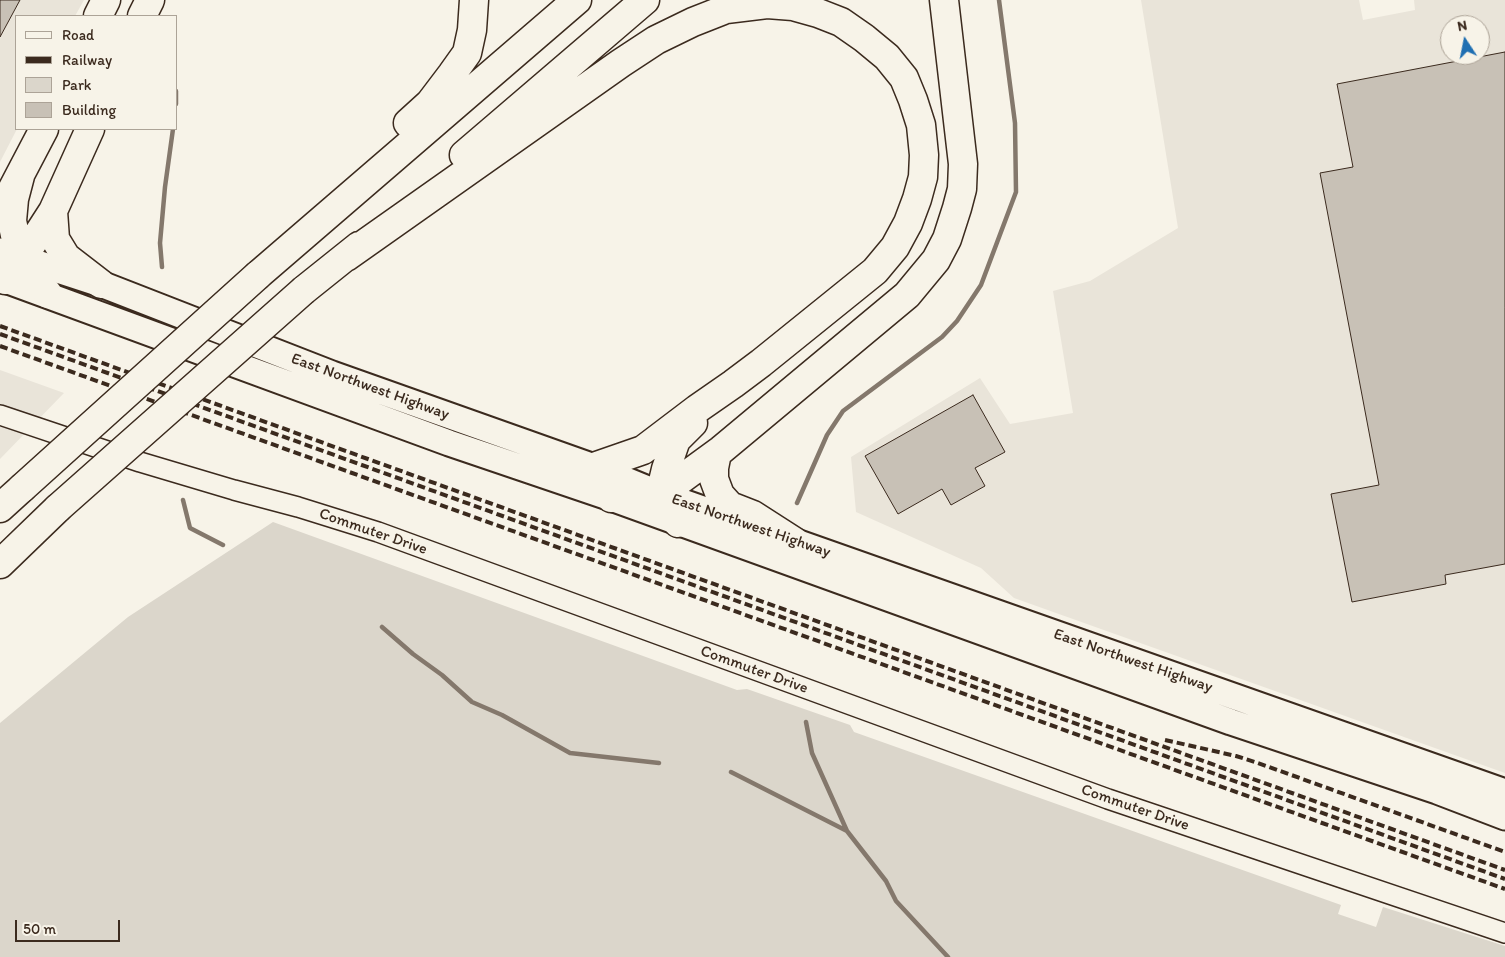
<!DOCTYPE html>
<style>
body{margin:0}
#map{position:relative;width:1505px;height:957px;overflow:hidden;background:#f7f3e8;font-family:Itim,sans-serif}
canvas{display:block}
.legend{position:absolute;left:15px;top:15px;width:162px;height:115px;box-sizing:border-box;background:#f7f3e8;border:1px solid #aca397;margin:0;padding:6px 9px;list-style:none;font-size:15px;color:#3b2a1e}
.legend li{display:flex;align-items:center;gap:10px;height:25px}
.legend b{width:25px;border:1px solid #aca397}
.north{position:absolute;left:1440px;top:15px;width:50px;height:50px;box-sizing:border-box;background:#f7f3e8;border:1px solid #aca397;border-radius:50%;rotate:349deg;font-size:14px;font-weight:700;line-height:20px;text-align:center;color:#3b2a1e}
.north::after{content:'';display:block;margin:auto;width:18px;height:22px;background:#1f6fb2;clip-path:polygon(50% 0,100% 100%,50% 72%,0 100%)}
.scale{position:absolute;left:15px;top:920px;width:105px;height:22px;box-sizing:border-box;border:2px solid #3b2a1e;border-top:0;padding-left:6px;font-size:15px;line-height:18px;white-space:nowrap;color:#3b2a1e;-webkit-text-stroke:4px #f7f3e8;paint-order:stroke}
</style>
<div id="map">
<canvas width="1505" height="957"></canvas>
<ul class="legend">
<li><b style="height:6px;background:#f7f3e8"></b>Road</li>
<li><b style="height:6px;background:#3b2a1e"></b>Railway</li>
<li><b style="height:14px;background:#dbd6cb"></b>Park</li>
<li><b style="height:14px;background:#c8c1b6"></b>Building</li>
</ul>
<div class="north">N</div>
<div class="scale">50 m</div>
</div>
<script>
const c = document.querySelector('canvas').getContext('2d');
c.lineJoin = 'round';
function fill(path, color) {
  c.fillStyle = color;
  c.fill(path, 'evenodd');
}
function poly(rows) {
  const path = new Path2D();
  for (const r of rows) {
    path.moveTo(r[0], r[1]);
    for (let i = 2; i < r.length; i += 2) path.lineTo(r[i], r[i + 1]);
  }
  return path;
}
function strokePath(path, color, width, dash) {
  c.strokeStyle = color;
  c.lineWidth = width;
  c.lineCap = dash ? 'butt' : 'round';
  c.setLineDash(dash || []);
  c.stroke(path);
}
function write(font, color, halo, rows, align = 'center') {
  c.font = font + ' Itim,sans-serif';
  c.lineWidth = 4;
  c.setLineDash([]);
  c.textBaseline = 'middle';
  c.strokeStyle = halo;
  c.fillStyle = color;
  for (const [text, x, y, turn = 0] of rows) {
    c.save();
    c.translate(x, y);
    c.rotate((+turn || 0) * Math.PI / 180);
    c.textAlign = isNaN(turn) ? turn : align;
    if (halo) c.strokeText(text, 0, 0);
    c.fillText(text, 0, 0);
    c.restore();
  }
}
fill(poly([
 [0,0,84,0,75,16,16,16,16,129,17,129,0,162],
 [1141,0,1359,0,1363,20,1415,10,1414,0,1505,0,1505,773,1014,598,981,568,856,512,851,457,980,378,1010,424,1073,413,1053,291,1090,281,1178,228],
 [1450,25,1480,25,1480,55,1450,55],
 [0,370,64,393,0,459]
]), '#e9e4d9');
fill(poly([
 [273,522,737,690,747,689,850,725,854,732,1341,905,1338,914,1376,927,1383,907,1505,946,1505,957,0,957,0,723,128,617]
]), '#dbd6cb');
strokePath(poly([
 [176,91,176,104],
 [162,267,160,243,165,187,173,129],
 [183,500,190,528,223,545],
 [797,503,827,435,843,411,942,337,957,321,981,285,1016,192,1015,123,999,0],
 [382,627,413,654,442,675,472,702,502,715,570,753,659,763],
 [806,722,812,753,847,831,886,881,896,901,948,957],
 [731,772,847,831]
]), '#84786c', 4.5);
const building = poly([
 [0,0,20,0,0,37,0,0],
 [1505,52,1505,564,1445,575,1446,584,1352,602,1331,494,1379,485,1320,173,1353,167,1337,84,1505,52],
 [973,395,1005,452,975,468,985,486,951,505,942,489,898,514,865,456,973,395]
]);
fill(building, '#c8c1b6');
strokePath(building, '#3b2a1e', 1);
const minor = poly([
 [0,415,140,462,234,490,298,507,378,532,1108,799,1505,933]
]);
const major = poly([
 [0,251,101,284,332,374,594,467,660,494,1505,792],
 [0,278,449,443,611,498,1231,722,1437,791,1505,817]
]);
const highway = poly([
 [98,16,106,0],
 [142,16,150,0],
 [408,123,430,103,452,74,467,53,472,30,474,0],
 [464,155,645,0],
 [20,176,14,199,12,221,16,240,22,259,48,294],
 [11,192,44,129],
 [53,211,55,239,66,257,101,284],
 [346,257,621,63,656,40,693,22,726,9,767,4,793,6,818,13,841,22,864,38,887,57,904,78,913,100,921,125,924,155,923,177,917,199,908,223,895,247,875,271,761,363,733,384,697,409,643,450,594,467],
 [258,275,577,0],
 [5,280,22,259,53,211,90,129],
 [304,290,359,246],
 [717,453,714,468,714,479,720,495,730,506,753,515,795,542],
 [611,498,638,497,660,494,680,480,721,450,907,295,936,260,947,239,957,208,962,189,963,164,944,0],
 [0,508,22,488],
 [678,523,664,506,660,494,666,469,676,440,693,423],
 [0,564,58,508]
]);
strokePath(minor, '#3b2a1e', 22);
strokePath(major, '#3b2a1e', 29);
strokePath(highway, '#3b2a1e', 31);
strokePath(minor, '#f7f3e8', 19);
strokePath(major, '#f7f3e8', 25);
strokePath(highway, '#f7f3e8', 28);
strokePath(poly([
 [0,326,1505,870],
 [0,334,1505,879],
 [0,346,1505,889],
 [1165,740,1236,756,1258,763,1505,852]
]), '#3b2a1e', 4, [8, 4]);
const highwayBridge = poly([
 [22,488,258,275],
 [58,508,304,290]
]);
strokePath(highwayBridge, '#3b2a1e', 31, []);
strokePath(highwayBridge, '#f7f3e8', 28);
write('16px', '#3b2a1e', '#f7f3e8', [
 ["East Northwest Highway",370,387,20],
 ["East Northwest Highway",751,526,19],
 ["Commuter Drive",373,532,19],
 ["East Northwest Highway",1133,661,19],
 ["Commuter Drive",754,670,20],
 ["Commuter Drive",1135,808,19]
]);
</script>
